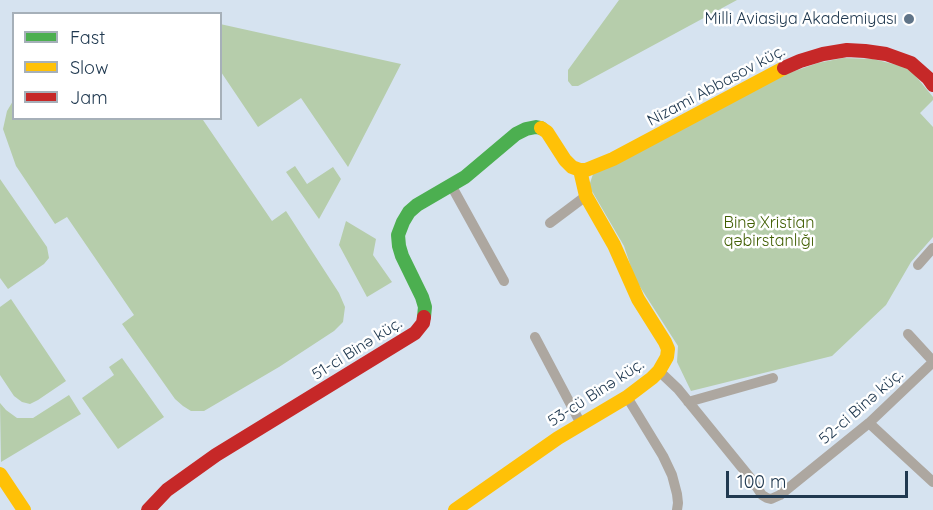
<!DOCTYPE html>
<meta charset="utf-8">
<style>
body{margin:0}
#map{position:relative;width:933px;height:510px;overflow:hidden;background:#d6e3f0;font-family:Quicksand,sans-serif}
canvas{display:block}
.legend{position:absolute;left:12px;top:12px;width:210px;height:108px;box-sizing:border-box;background:#fff;border:2px solid #a6b0b9;margin:0;padding:8px 10px;list-style:none;font-size:18px;color:#203950}
.legend li{display:flex;align-items:center;gap:12px;height:30px}
.legend b{width:30px;border:2px solid #a6b0b9}
.scale{position:absolute;left:726px;top:471px;width:182px;height:27px;box-sizing:border-box;border:3px solid #203950;border-top:0;padding-left:8px;font-size:18px;line-height:21px;white-space:nowrap;color:#203950;-webkit-text-stroke:4px #fff;paint-order:stroke}
</style>
<div id="map">
<canvas width="933" height="510"></canvas>
<ul class="legend">
<li><b style="height:8px;background:#4caf50"></b>Fast</li>
<li><b style="height:8px;background:#ffc107"></b>Slow</li>
<li><b style="height:8px;background:#c62828"></b>Jam</li>
</ul>
<div class="scale">100 m</div>
</div>
<script>
const c = document.querySelector('canvas').getContext('2d');
c.lineJoin = 'round';
function fill(path, color) {
  c.fillStyle = color;
  c.fill(path, 'evenodd');
}
function poly(rows) {
  const path = new Path2D();
  for (const r of rows) {
    path.moveTo(r[0], r[1]);
    for (let i = 2; i < r.length; i += 2) path.lineTo(r[i], r[i + 1]);
  }
  return path;
}
function strokePath(path, color, width, dash) {
  c.strokeStyle = color;
  c.lineWidth = width;
  c.lineCap = dash ? 'butt' : 'round';
  c.setLineDash(dash || []);
  c.stroke(path);
}
function write(font, color, halo, rows, align = 'center') {
  c.font = font + ' Quicksand,sans-serif';
  c.lineWidth = 5;
  c.setLineDash([]);
  c.textBaseline = 'middle';
  c.strokeStyle = halo;
  c.fillStyle = color;
  for (const [text, x, y, turn = 0] of rows) {
    c.save();
    c.translate(x, y);
    c.rotate((+turn || 0) * Math.PI / 180);
    c.textAlign = isNaN(turn) ? turn : align;
    if (halo) c.strokeText(text, 0, 0);
    c.fillText(text, 0, 0);
    c.restore();
  }
}
fill(poly([
 [619,0,737,0,578,86,572,86,568,81,568,70],
 [220,24,401,64,348,167,301,98,258,127,221,72],
 [843,58,873,59,909,68,933,97,933,100,920,113,933,127,933,237,911,262,886,305,832,356,691,391,677,362,678,346,635,279,624,246,589,186,593,174,783,75,818,63],
 [13,101,14,118,205,119,203,120,272,221,286,211,339,293,345,307,343,322,334,331,279,367,204,411,191,411,183,406,175,399,122,324,134,315,67,217,55,224,16,166,3,129,7,111],
 [295,166,307,184,333,167,341,179,319,219,286,172],
 [0,179,47,247,49,258,44,264,8,289,0,278],
 [346,221,376,239,373,255,392,282,367,297,339,245],
 [11,299,66,381,38,400,30,404,22,402,14,396,0,375,0,307],
 [122,358,164,417,118,449,82,398,114,375,109,367],
 [69,395,81,414,1,462,0,403,6,410,17,418,33,418]
]), '#b6cdab');
strokePath(poly([
 [451,185,504,281],
 [550,223,586,196],
 [918,265,933,248],
 [908,334,933,361],
 [535,337,581,424],
 [659,371,678,389,752,480,762,495,767,498,771,499,780,495,869,423,933,362],
 [627,397,663,456,672,475,677,494,678,503,677,510],
 [688,402,773,378],
 [869,423,933,482]
]), '#ada7a0', 10);
strokePath(poly([
 [424,317,425,307,422,297,402,256,399,246,398,235,403,222,409,212,417,205,465,177,516,134,526,129,536,127,541,128]
]), '#4caf50', 14);
strokePath(poly([
 [541,128,547,132,565,160,572,167,580,170,586,170,613,159,784,68],
 [0,474,24,510],
 [455,510,558,438,627,397,652,378,659,371,667,357,668,349,665,342,638,299,614,245,586,196,580,170]
]), '#ffc107', 14);
strokePath(poly([
 [784,68,800,61,823,54,847,50,865,51,886,54,911,63,928,78,933,85],
 [148,510,167,490,216,455,415,333,423,323,424,317]
]), '#c62828', 14);
for (const [x, y, r, color] of [
 [909,19,6,"#607488"]
]) {
  const dot = new Path2D();
  dot.arc(x, y, r, 0, 2 * Math.PI);
  c.fillStyle = color;
  c.fill(dot);
  strokePath(dot, '#fff', 2);
}
write('16px', '#203950', '#fff', [
 ["Milli Aviasiya Akademiyası",897,19]
], 'right');
write('16px', '#203950', '#fff', [
 ["Nizami Abbasov küç.",716,86,-28],
 ["51-ci Binə küç.",357,349,-32],
 ["53-cü Binə küç.",596,393,-33],
 ["52-ci Binə küç.",861,407,-41]
]);
write('16px', '#405e02', '#fff', [
 ["Binə Xristian",769,223],
 ["qəbirstanlığı",769,241]
]);
</script>
